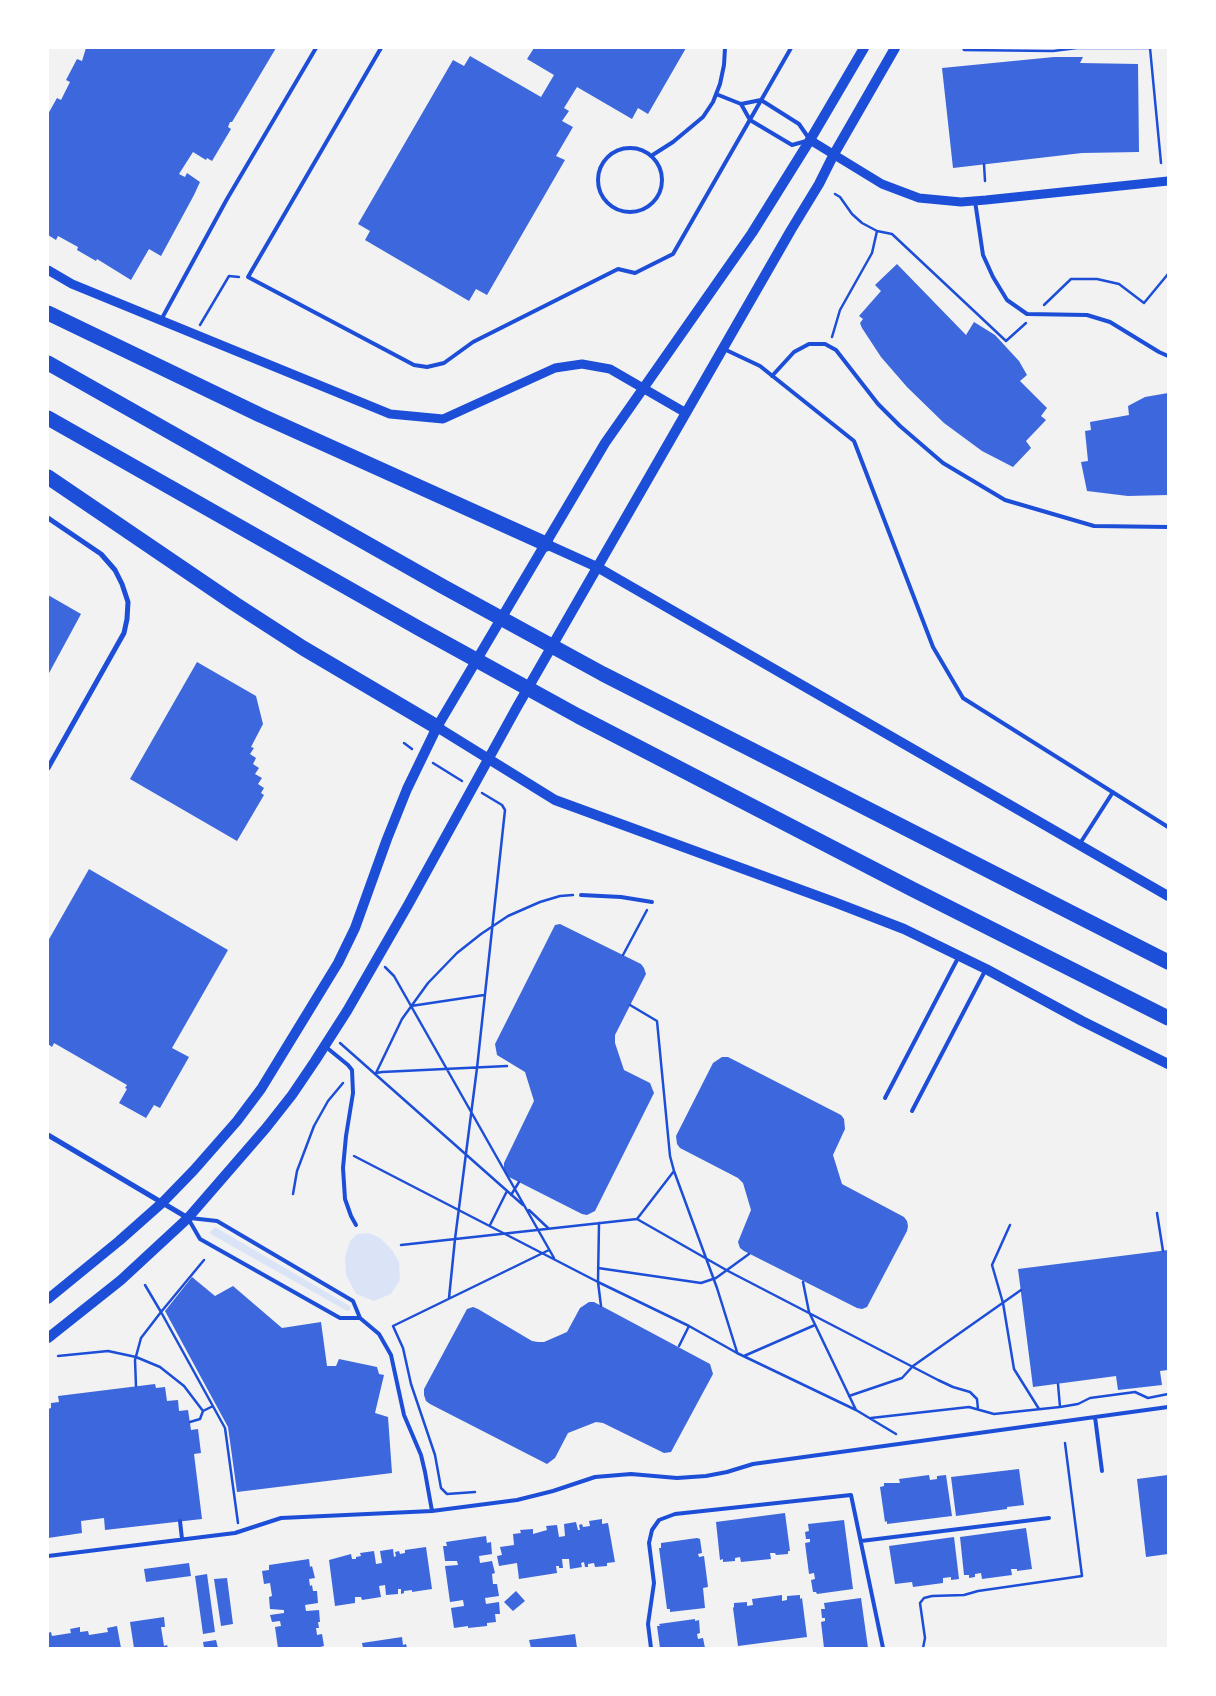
<!DOCTYPE html>
<style>
body{margin:0}
#map{position:relative;width:1216px;height:1696px;overflow:hidden;background:#f2f2f2;font-family:Jost,sans-serif}
canvas{display:block}
.frame{position:absolute;inset:0;border:49px solid #fff;pointer-events:none}
</style>
<div id="map">
<canvas width="1216" height="1696"></canvas>
<div class="frame"></div>
</div>
<script>
const c = document.querySelector('canvas').getContext('2d');
c.lineJoin = 'round';
function fill(path, color) {
  c.fillStyle = color;
  c.fill(path, 'evenodd');
}
function poly(rows) {
  const path = new Path2D();
  for (const r of rows) {
    if (r.length === 3) {
      path.moveTo(r[0] + r[2], r[1]);
      path.arc(r[0], r[1], r[2], 0, 2 * Math.PI);
      continue;
    }
    path.moveTo(r[0], r[1]);
    for (let i = 2; i < r.length; i += 2) path.lineTo(r[i], r[i + 1]);
  }
  return path;
}
function strokePath(path, color, width, dash) {
  c.strokeStyle = color;
  c.lineWidth = width;
  c.lineCap = dash ? 'butt' : 'round';
  c.setLineDash(dash || []);
  c.stroke(path);
}
fill(poly([
 [215,1227,350,1306,350,1310,347,1311,209,1233],
 [369,1233,380,1238,392,1250,399,1262,400,1280,391,1294,374,1301,356,1294,346,1275,345,1257,350,1241,357,1234]
]), '#dbe4f7');
fill(poly([
 [86,48,276,48,232,122,230,122,228,127,231,129,212,161,207,158,206,160,193,152,179,174,185,177,187,173,200,182,194,195,161,256,149,249,131,280,97,259,96,261,77,250,78,247,58,236,56,240,48,235,48,114,57,98,61,100,70,82,66,80,77,59,82,61],
 [534,48,686,48,648,114,638,108,632,119,577,87,564,108,569,111,562,121,573,127,556,156,565,160,487,295,476,289,469,301,365,240,370,231,358,224,453,60,464,66,470,56,541,97,554,75,527,59],
 [1054,57,1083,57,1080,63,1138,64,1139,152,1082,153,953,168,942,68],
 [897,264,966,335,974,322,995,335,1019,361,1027,375,1020,381,1047,408,1041,416,1046,420,1026,441,1031,448,1013,467,982,451,944,423,907,387,881,357,862,328,860,323,863,319,859,316,881,291,875,285],
 [1168,393,1168,495,1128,496,1087,491,1081,462,1088,461,1085,431,1091,430,1090,422,1129,415,1128,406,1145,397],
 [48,595,81,614,48,675],
 [197,662,256,696,263,724,251,747,254,748,250,754,256,758,253,764,259,768,255,774,262,778,258,784,264,788,261,793,264,795,237,841,130,779],
 [89,869,228,950,172,1048,189,1057,160,1108,154,1105,146,1118,119,1103,127,1089,125,1088,127,1085,54,1043,52,1047,48,1044,48,941],
 [560,924,641,964,644,968,646,974,615,1035,615,1043,624,1070,650,1083,654,1093,595,1211,587,1215,582,1214,509,1177,505,1173,504,1168,504,1163,534,1101,525,1072,497,1055,495,1044,553,929,555,925],
 [722,1057,728,1057,841,1115,844,1119,845,1129,833,1155,842,1184,904,1217,907,1221,908,1226,907,1231,867,1307,862,1309,857,1308,744,1251,740,1248,738,1242,751,1210,743,1183,738,1178,680,1148,677,1144,676,1136,713,1063],
 [1168,1250,1168,1370,1160,1371,1162,1385,1118,1390,1116,1376,1033,1387,1018,1269],
 [192,1277,215,1296,233,1286,282,1328,321,1322,327,1366,336,1366,339,1359,377,1367,379,1374,384,1375,375,1413,388,1417,392,1473,237,1492,228,1427,165,1311],
 [589,1302,594,1302,710,1364,713,1374,671,1452,664,1453,603,1423,596,1422,568,1433,555,1458,547,1464,430,1404,426,1401,424,1395,424,1389,467,1309,473,1307,478,1309,532,1341,538,1342,544,1342,567,1332,580,1308],
 [155,1384,156,1388,165,1387,167,1401,178,1400,179,1411,188,1410,191,1430,198,1429,201,1453,194,1454,202,1519,105,1530,104,1518,81,1521,82,1533,48,1538,48,1409,51,1408,51,1403,59,1402,58,1396],
 [1019,1469,1024,1505,1007,1507,1007,1509,956,1516,951,1477],
 [929,1475,930,1480,937,1479,937,1476,946,1475,952,1516,887,1524,887,1521,885,1522,880,1487,884,1486,884,1483,900,1483,899,1479],
 [1168,1475,1168,1554,1146,1557,1137,1479],
 [785,1513,790,1551,788,1551,788,1554,776,1555,775,1553,770,1553,771,1559,741,1562,740,1557,735,1558,735,1561,723,1562,723,1559,720,1560,716,1522],
 [602,1519,602,1524,608,1523,615,1562,607,1563,607,1566,595,1567,594,1563,588,1564,588,1567,585,1567,584,1562,581,1563,582,1567,570,1569,569,1559,562,1559,563,1568,559,1568,559,1566,556,1566,557,1573,519,1579,517,1563,499,1566,497,1556,502,1555,500,1547,514,1545,513,1534,521,1533,520,1530,533,1529,533,1534,547,1530,546,1526,557,1525,559,1537,565,1536,564,1524,576,1522,578,1530,580,1530,579,1525,582,1524,583,1527,590,1526,589,1521],
 [844,1520,853,1589,817,1594,816,1592,813,1592,811,1580,815,1579,814,1573,809,1574,805,1543,810,1542,810,1539,806,1539,805,1532,809,1531,808,1524],
 [1026,1528,1032,1569,1017,1571,1017,1569,1011,1569,1012,1575,982,1579,981,1573,975,1574,975,1577,969,1578,969,1575,964,1575,960,1537],
 [486,1536,487,1543,491,1542,492,1554,479,1556,480,1563,492,1561,495,1573,492,1574,493,1584,497,1584,499,1596,485,1598,486,1604,499,1602,500,1614,495,1614,496,1622,487,1623,487,1626,468,1628,468,1626,454,1628,451,1608,464,1606,463,1600,450,1602,445,1566,458,1565,457,1561,445,1561,443,1546,447,1546,446,1542],
 [954,1537,959,1579,951,1580,951,1577,943,1578,943,1583,913,1587,912,1582,895,1584,889,1546],
 [697,1538,700,1539,702,1553,698,1554,699,1557,704,1556,708,1587,703,1588,705,1608,670,1612,670,1609,667,1609,659,1548,661,1548,661,1543],
 [426,1547,432,1589,412,1592,412,1590,404,1591,404,1593,401,1594,401,1589,398,1589,398,1594,386,1595,385,1585,379,1586,381,1597,362,1600,361,1597,355,1597,355,1603,335,1606,329,1560,351,1554,352,1559,356,1559,356,1557,361,1556,360,1553,374,1551,376,1564,382,1563,380,1551,393,1549,394,1557,396,1556,395,1552,399,1551,400,1554,405,1553,405,1550],
 [309,1559,310,1567,312,1566,315,1578,309,1579,310,1586,312,1585,313,1591,317,1591,318,1603,305,1605,306,1611,319,1610,320,1622,318,1622,319,1628,316,1628,317,1635,322,1634,324,1646,320,1647,320,1648,278,1648,275,1627,281,1626,280,1621,272,1622,270,1615,284,1613,284,1610,270,1609,269,1597,272,1596,270,1583,264,1584,262,1571,269,1570,269,1565],
 [189,1563,191,1576,146,1582,144,1569],
 [207,1574,215,1632,203,1634,195,1576],
 [227,1578,233,1624,221,1626,214,1579],
 [516,1591,525,1601,513,1611,504,1602],
 [782,1595,782,1601,787,1600,787,1596,800,1595,800,1599,802,1598,807,1637,738,1646,733,1608,734,1607,734,1603,747,1602,747,1606,753,1605,752,1599],
 [861,1598,868,1648,824,1648,821,1622,825,1621,825,1618,822,1618,821,1609,825,1609,824,1603],
 [164,1617,165,1627,161,1627,164,1646,167,1645,168,1648,134,1648,130,1622],
 [695,1619,695,1621,699,1620,700,1633,697,1634,698,1639,703,1638,705,1648,660,1648,657,1626,660,1626,659,1624],
 [117,1626,121,1648,48,1648,48,1633,51,1632,52,1636,71,1633,70,1629,80,1627,80,1632,88,1631,89,1635,108,1632,107,1628],
 [575,1634,577,1648,531,1648,529,1640],
 [402,1637,403,1645,406,1644,407,1648,363,1648,362,1643],
 [216,1640,218,1648,204,1648,203,1642]
]), '#3d67dc');
strokePath(poly([
 [963,48,964,50,1053,51,1077,48,1150,48,1161,163],
 [984,164,985,181],
 [835,194,840,197,852,214,862,223,877,231,892,234,1006,341,1026,323],
 [1044,305,1071,279,1097,279,1119,284,1144,303,1168,274],
 [200,325,229,276,239,277],
 [832,337,840,310,872,253,877,231],
 [404,743,412,749],
 [433,763,462,781],
 [623,955,647,910],
 [385,967,394,976,554,1258],
 [630,1005,657,1021,670,1156,674,1171,637,1219],
 [411,1006,484,995],
 [340,1043,523,1205],
 [376,1073,402,1019,428,983,457,953,481,934,508,916,540,902,560,896,573,895],
 [376,1073,382,1072,507,1066],
 [354,1156,598,1282,689,1326,737,1353,856,1410,896,1434],
 [674,1171,717,1288,737,1352],
 [293,1194,297,1171,314,1126,328,1101,343,1083],
 [511,1195,519,1182],
 [529,1210,548,1228],
 [1157,1213,1163,1251],
 [599,1223,598,1282,601,1306],
 [490,1225,507,1191],
 [1010,1225,992,1265,1003,1303,1014,1369,1039,1409],
 [401,1245,637,1219,728,1271,938,1380,953,1387,970,1392,977,1399,978,1409],
 [204,1260,161,1312,225,1428,238,1523],
 [598,1268,701,1283,716,1278,749,1254],
 [803,1282,809,1312,856,1410],
 [449,1298,455,1239,477,1068,505,810,502,805,482,793],
 [679,1346,689,1326],
 [58,1356,108,1351,136,1357,160,1367,184,1386,203,1411,213,1406],
 [744,1356,815,1325],
 [1058,1384,1060,1407],
 [136,1386,135,1360,141,1338,161,1312,145,1285],
 [849,1396,902,1378,913,1366,1021,1290],
 [871,1418,969,1407,994,1414,1060,1407,1078,1404,1090,1398,1135,1392,1148,1398,1168,1394],
 [190,1422,200,1419,203,1411],
 [475,1492,447,1494,441,1488,435,1455,411,1384,403,1348,393,1326,549,1250],
 [923,1648,925,1638,920,1603,924,1598,932,1596,964,1595,978,1591,1082,1576,1065,1443]
]), '#1d4ed8', 2.5);
strokePath(poly([
 [381,48,248,277,414,365,427,367,444,363,473,342,618,269,635,273,673,254,791,48],
 [716,94,741,104,761,100,799,124,810,140,792,145,750,120,741,104],
 [630,180,32],
 [651,156,673,142,703,117,713,102,720,84,724,65,725,48],
 [975,201,983,255,993,277,1007,300,1027,314,1087,315,1110,322,1159,352,1168,356],
 [161,320,227,199,316,48],
 [724,349,760,366,854,441,933,647,963,698,1168,827],
 [772,376,794,352,809,344,825,344,836,350,878,404,900,426,943,463,1005,500,1094,526,1168,527],
 [1079,845,1113,792],
 [581,895,621,897,652,902],
 [326,1047,348,1065,352,1070,353,1093,346,1136,343,1168,345,1199,351,1216,356,1225],
 [885,1098,958,958],
 [912,1111,986,969],
 [190,1218,217,1221,353,1301,360,1318,379,1334,391,1355,404,1415,421,1455,425,1472,432,1511],
 [189,1220,200,1239,340,1318,360,1318],
 [1095,1417,1102,1471],
 [180,1521,182,1539],
 [861,1541,1049,1518],
 [48,1556,235,1533,281,1518,432,1511,517,1500,553,1491,595,1477,631,1474,677,1478,706,1476,727,1472,753,1464,1168,1407],
 [651,1648,648,1624,654,1583,649,1543,652,1530,659,1520,675,1514,851,1495,883,1648]
]), '#1d4ed8', 4);
strokePath(poly([
 [48,518,101,554,115,570,122,584,128,602,127,619,124,633,48,768],
 [48,1135,188,1218]
]), '#1d4ed8', 5);
strokePath(poly([
 [810,140,882,184,919,198,961,202,986,200,1168,181],
 [48,270,72,284,390,414,443,419,555,368,582,364,610,369,686,413]
]), '#1d4ed8', 9);
strokePath(poly([
 [546,544,597,567,1168,896],
 [437,727,555,800,834,902,904,929,986,969,1082,1021,1168,1064],
 [48,1299,119,1241,163,1202,194,1170,237,1121,261,1089,338,963,355,928,387,839,407,789,437,727,605,443,752,233,810,140,864,48],
 [48,1338,121,1280,188,1218,266,1128,292,1095,315,1061,347,1011,408,905,517,707,791,230,819,184,834,154,895,48]
]), '#1d4ed8', 10);
strokePath(poly([
 [48,313,260,415,546,544],
 [48,363,442,586,603,674,1168,962],
 [48,418,420,629,578,716,912,889,1168,1018],
 [48,477,235,604,303,648,437,727]
]), '#1d4ed8', 15);
</script>
